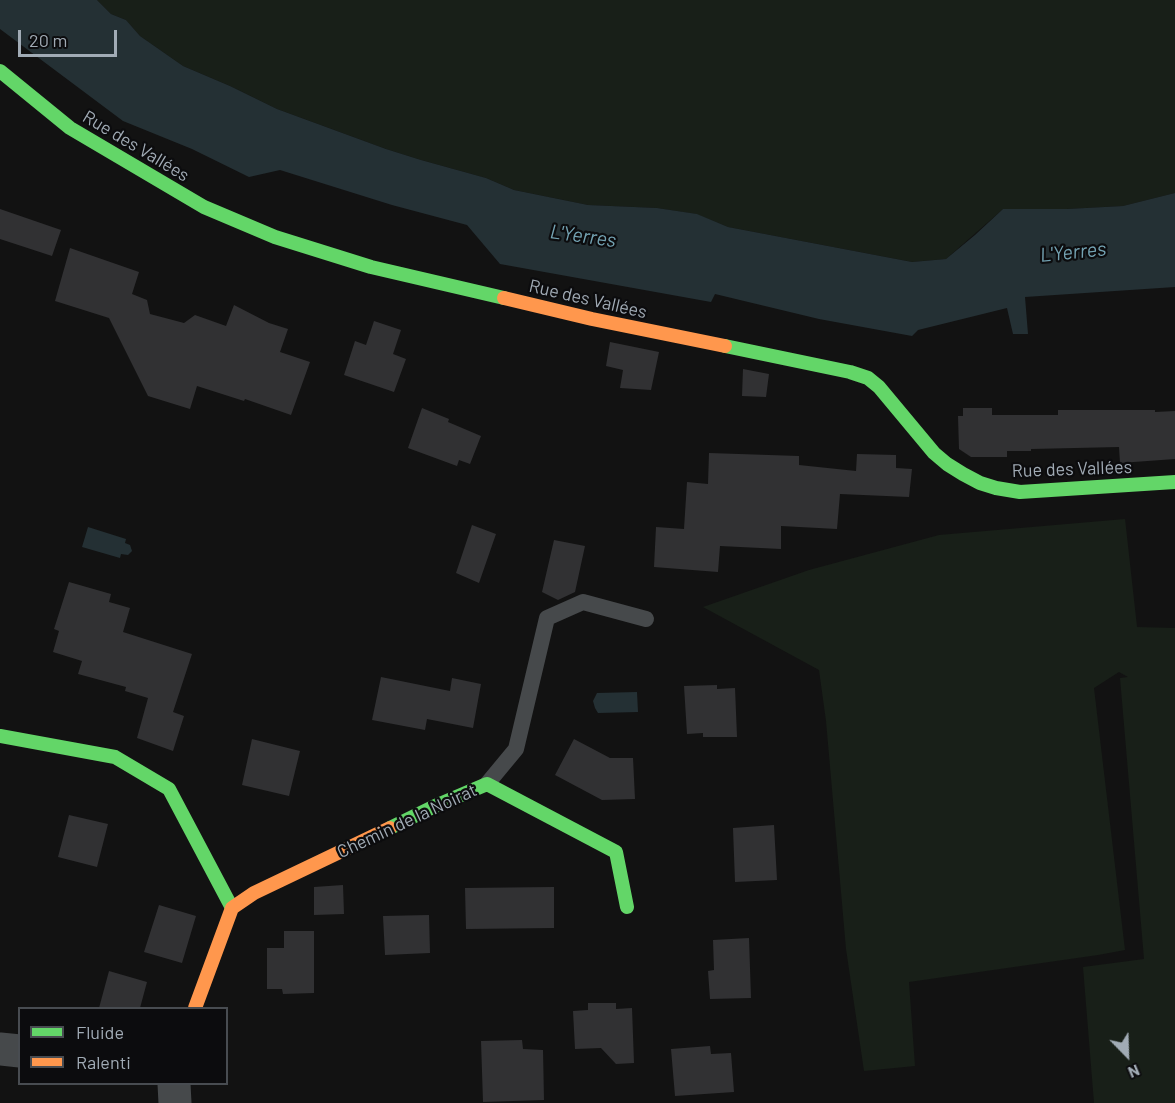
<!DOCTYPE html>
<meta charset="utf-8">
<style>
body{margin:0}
#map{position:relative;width:1175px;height:1103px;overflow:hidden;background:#121212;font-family:Barlow,sans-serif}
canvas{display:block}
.legend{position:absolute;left:18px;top:1007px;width:210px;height:78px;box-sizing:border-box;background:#0c0c0e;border:2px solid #484c51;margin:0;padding:8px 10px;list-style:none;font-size:18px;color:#a1abb5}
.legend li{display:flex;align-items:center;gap:12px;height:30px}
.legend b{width:30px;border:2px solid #484c51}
.north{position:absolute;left:1097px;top:1025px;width:60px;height:60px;-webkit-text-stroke:4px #0c0c0e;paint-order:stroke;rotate:157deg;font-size:16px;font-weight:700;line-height:24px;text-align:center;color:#a1abb5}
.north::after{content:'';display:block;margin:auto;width:21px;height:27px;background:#a1abb5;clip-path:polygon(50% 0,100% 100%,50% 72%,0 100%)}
.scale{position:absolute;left:18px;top:30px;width:99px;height:27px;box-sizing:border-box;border:3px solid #a1abb5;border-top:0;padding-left:8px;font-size:18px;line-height:21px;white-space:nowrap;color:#a1abb5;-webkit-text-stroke:4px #0c0c0e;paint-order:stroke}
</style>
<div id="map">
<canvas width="1175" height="1103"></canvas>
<ul class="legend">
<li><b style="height:8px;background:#63d668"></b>Fluide</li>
<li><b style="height:8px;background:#ff974d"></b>Ralenti</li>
</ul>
<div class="north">N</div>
<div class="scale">20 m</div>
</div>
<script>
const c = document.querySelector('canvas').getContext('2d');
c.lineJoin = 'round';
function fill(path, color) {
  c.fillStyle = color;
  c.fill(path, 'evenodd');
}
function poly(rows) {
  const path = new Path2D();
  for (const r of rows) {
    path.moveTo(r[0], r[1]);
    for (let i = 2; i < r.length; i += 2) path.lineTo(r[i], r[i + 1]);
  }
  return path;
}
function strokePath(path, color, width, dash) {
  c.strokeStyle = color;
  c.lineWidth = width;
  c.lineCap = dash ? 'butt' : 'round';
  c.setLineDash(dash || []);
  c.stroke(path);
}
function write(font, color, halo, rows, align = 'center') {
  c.font = font + ' Barlow,sans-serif';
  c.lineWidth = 4.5;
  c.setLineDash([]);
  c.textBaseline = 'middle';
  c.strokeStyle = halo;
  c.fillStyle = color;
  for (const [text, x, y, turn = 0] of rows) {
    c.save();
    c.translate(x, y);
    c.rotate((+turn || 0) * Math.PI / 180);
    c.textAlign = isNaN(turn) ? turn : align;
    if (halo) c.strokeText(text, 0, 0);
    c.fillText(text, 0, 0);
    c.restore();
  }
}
fill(poly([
 [97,0,1175,0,1175,193,1123,206,1067,209,1003,209,946,259,912,262,728,227,696,214,657,208,588,205,514,190,486,178,421,160,386,149,277,109,230,86,183,66,140,36,126,20,111,14],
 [1125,519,1137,627,1175,628,1175,1103,1094,1103,1083,967,1144,959,1120,678,1128,677,1119,672,1094,688,1125,950,1098,955,909,982,915,1066,864,1071,846,949,826,721,819,670,703,607,809,570,939,535]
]), '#181f18');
fill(poly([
 [0,0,97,0,111,14,126,20,140,36,183,66,230,86,277,109,386,149,421,160,486,178,514,190,588,205,657,208,697,214,728,227,912,262,946,259,975,235,1003,209,1067,209,1123,206,1175,193,1175,287,1025,297,1028,334,1013,334,1007,308,918,330,912,336,819,319,715,294,711,302,500,264,467,225,392,205,280,170,249,177,192,149,123,121,0,29],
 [88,527,126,539,125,543,130,545,132,551,128,555,121,554,120,558,82,547],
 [637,692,638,712,598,713,595,708,593,701,597,693]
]), '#243034');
fill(poly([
 [0,209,61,230,52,256,0,239],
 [70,248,139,272,132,294,147,300,150,314,184,323,195,315,226,326,234,305,269,323,288,329,280,352,310,362,291,415,245,399,244,401,197,386,190,409,148,396,109,318,55,301],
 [374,321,401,330,393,354,406,359,394,392,344,375,355,341,366,345],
 [610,342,659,352,651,390,620,388,623,370,606,366],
 [743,369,769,374,766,397,742,396],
 [422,408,449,419,448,422,481,436,470,464,459,460,457,466,408,448],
 [963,408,992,408,992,415,1058,415,1058,410,1155,410,1155,412,1175,411,1175,459,1120,463,1119,447,1031,449,1031,451,1007,451,1007,457,971,457,959,449,958,416,963,416],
 [709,453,799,456,799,465,856,471,857,454,896,455,896,468,912,469,909,497,840,494,837,529,781,526,781,549,720,546,718,572,654,567,656,527,684,529,687,482,708,484],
 [472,525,496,534,479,583,456,573],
 [554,540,585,546,575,592,558,600,542,592],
 [69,582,111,594,109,602,130,608,123,632,192,654,173,712,184,716,173,751,137,738,148,698,125,691,126,687,78,674,82,661,53,652,59,631,54,629],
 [381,677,450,691,452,678,481,684,473,728,427,719,425,730,372,720],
 [717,685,717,689,735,688,737,737,703,737,703,733,687,734,684,686],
 [252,739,300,751,289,796,242,785],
 [574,739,610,758,633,758,635,799,602,800,555,775],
 [69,815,108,824,97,867,58,857],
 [774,825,777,880,735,882,733,828],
 [343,885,344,914,314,915,314,887],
 [554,887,554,928,466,929,465,888],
 [159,905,196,916,182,963,144,952],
 [429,915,430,953,385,955,383,916],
 [284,931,314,931,314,993,283,994,282,989,267,989,267,948,284,948],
 [749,938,751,998,710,999,708,971,714,970,713,940],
 [109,971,147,982,140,1008,99,1008],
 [588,1003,616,1003,616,1009,632,1008,634,1063,616,1064,601,1048,575,1049,573,1011,588,1010],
 [522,1040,523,1049,543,1050,544,1100,483,1102,481,1041],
 [710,1046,711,1054,731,1053,734,1092,675,1096,671,1049]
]), '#313133');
strokePath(poly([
 [487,784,516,749,547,618,583,602,646,619]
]), '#46494b', 16);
strokePath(poly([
 [0,1049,20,1051],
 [174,1084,175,1103]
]), '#46494b', 33);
strokePath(poly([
 [0,71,70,128,204,207,275,237,371,267,504,298],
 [725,346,850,372,868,378,879,387,934,453,947,464,963,474,980,483,996,488,1020,492,1175,482],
 [0,736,115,757,169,789,232,908],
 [390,828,433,807,487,784,616,852,627,907]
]), '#63d668', 14);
strokePath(poly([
 [504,298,592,319,725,346],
 [195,1008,232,908,254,893,390,828]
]), '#ff974d', 14);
write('18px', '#a1abb5', '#0c0c0e', [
 ["Rue des Vallées",136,146,31],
 ["Rue des Vallées",588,299,13],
 ["Rue des Vallées",1072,469,-2],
 ["Chemin de la Noirat",407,821,-25]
]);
write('italic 20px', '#74a3b3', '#0c0c0e', [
 ["L'Yerres",583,236,8],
 ["L'Yerres",1073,252,-6]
]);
</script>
